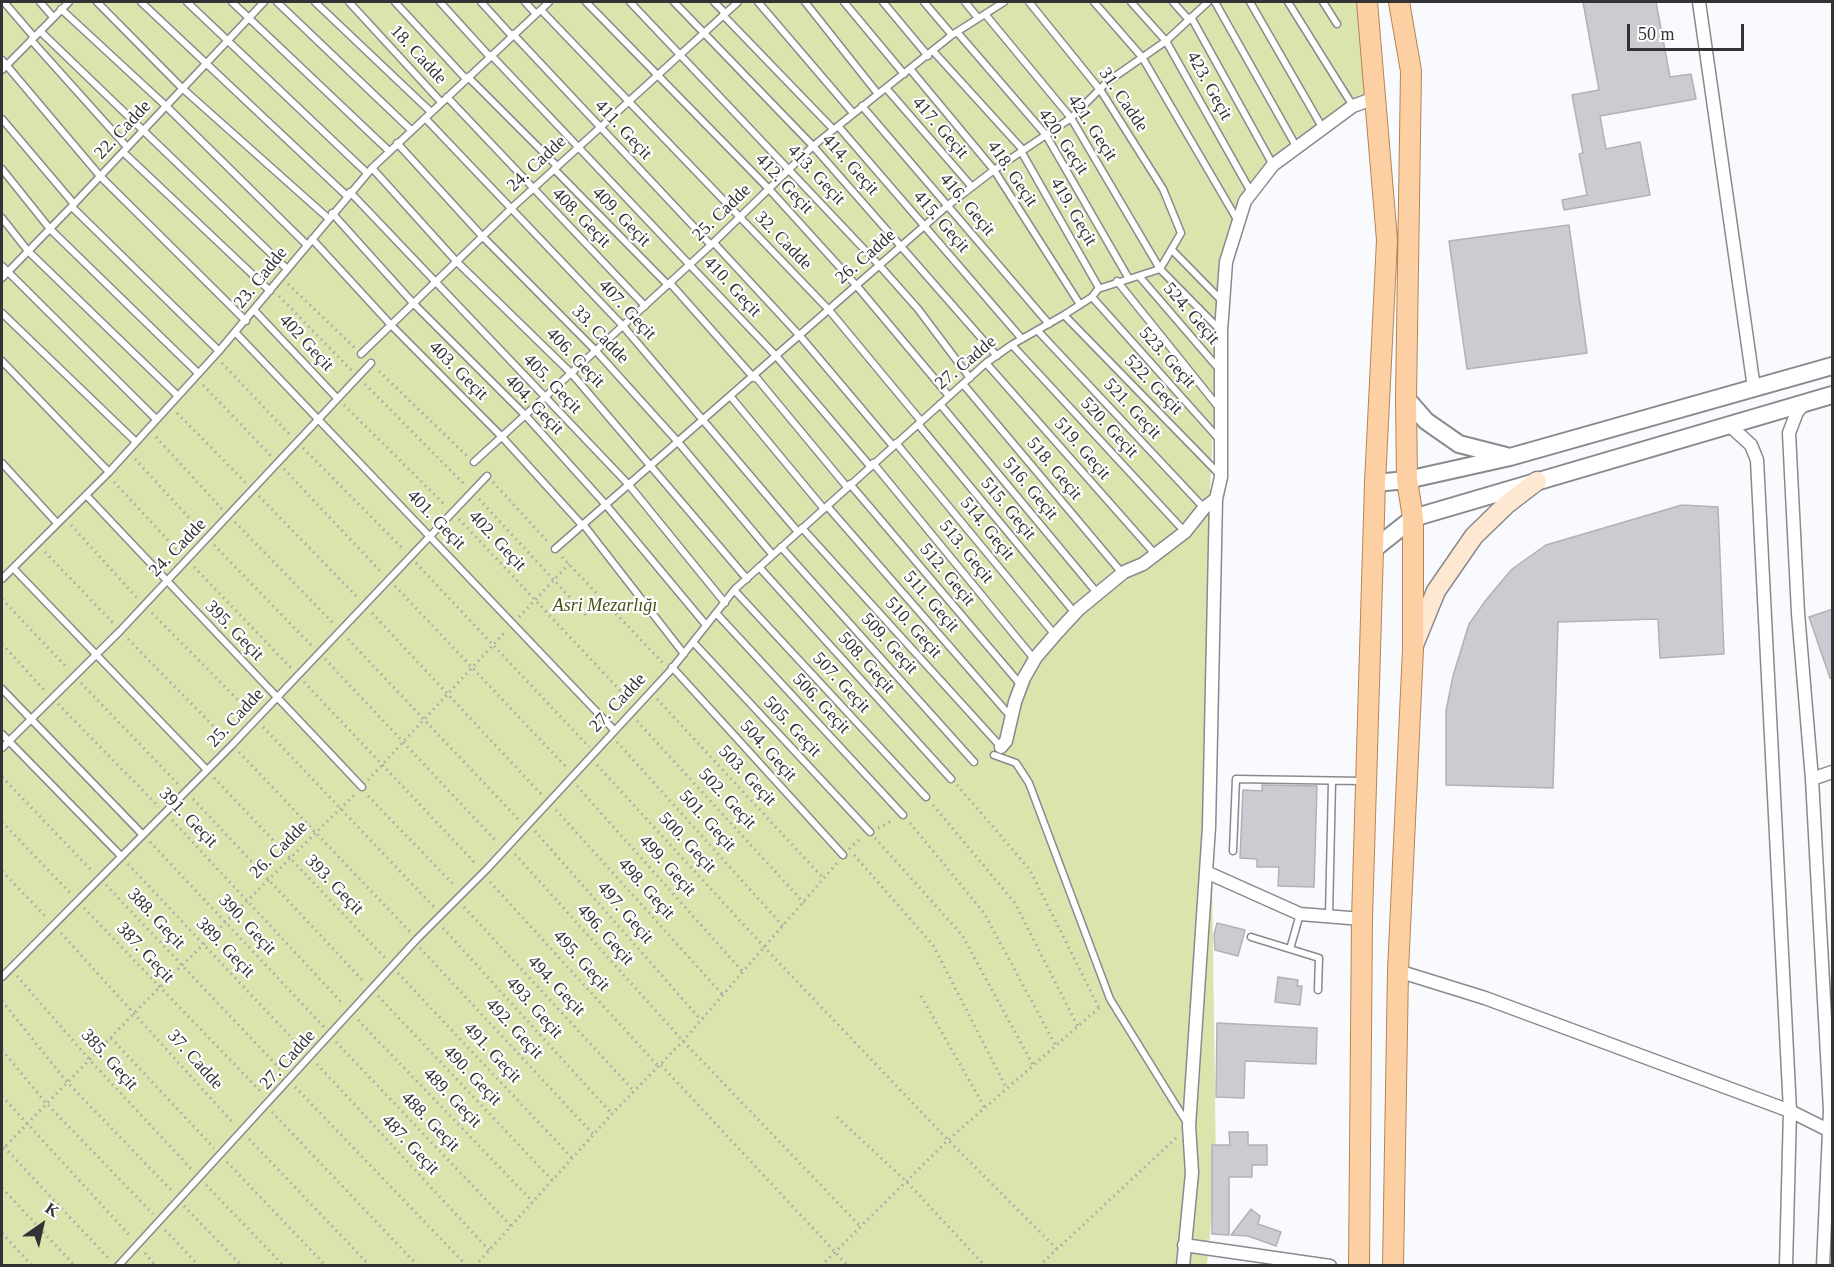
<!DOCTYPE html>
<meta charset="utf-8">
<style>
body{margin:0}
#map{position:relative;width:1834px;height:1267px;overflow:hidden;background:#f9fafe;font-family:Georgia,serif}
canvas{display:block}
.frame{position:absolute;inset:0;border:3px solid #333335;pointer-events:none}
.north{position:absolute;left:12px;top:1195px;width:60px;height:60px;-webkit-text-stroke:4px #fff;paint-order:stroke;rotate:34deg;font-size:16px;font-weight:700;line-height:24px;text-align:center;color:#333335}
.north::after{content:'';display:block;margin:auto;width:21px;height:27px;background:#333335;clip-path:polygon(50% 0,100% 100%,50% 72%,0 100%)}
.scale{position:absolute;left:1627px;top:24px;width:117px;height:27px;box-sizing:border-box;border:3px solid #333335;border-top:0;padding-left:8px;font-size:18px;line-height:21px;white-space:nowrap;color:#333335;-webkit-text-stroke:4px #fff;paint-order:stroke}
</style>
<div id="map">
<canvas width="1834" height="1267"></canvas>
<div class="frame"></div>
<div class="north">K</div>
<div class="scale">50 m</div>
</div>
<script>
const c = document.querySelector('canvas').getContext('2d');
c.lineJoin = 'round';
function fill(path, color) {
  c.fillStyle = color;
  c.fill(path, 'evenodd');
}
function poly(rows) {
  const path = new Path2D();
  for (const r of rows) {
    path.moveTo(r[0], r[1]);
    for (let i = 2; i < r.length; i += 2) path.lineTo(r[i], r[i + 1]);
  }
  return path;
}
function strokePath(path, color, width, dash) {
  c.strokeStyle = color;
  c.lineWidth = width;
  c.lineCap = dash ? 'butt' : 'round';
  c.setLineDash(dash || []);
  c.stroke(path);
}
function write(font, color, halo, rows, align = 'center') {
  c.font = font + ' Georgia,serif';
  c.lineWidth = 4.5;
  c.setLineDash([]);
  c.textBaseline = 'middle';
  c.strokeStyle = halo;
  c.fillStyle = color;
  for (const [text, x, y, turn = 0] of rows) {
    c.save();
    c.translate(x, y);
    c.rotate((+turn || 0) * Math.PI / 180);
    c.textAlign = isNaN(turn) ? turn : align;
    if (halo) c.strokeText(text, 0, 0);
    c.fillText(text, 0, 0);
    c.restore();
  }
}
fill(poly([
 [2,2,1356,2,1374,98,1270,166,1255,187,1222,260,1210,490,1209,651,1216,1170,1207,1265,2,1266]
]), '#dae4ac');
const building = poly([
 [1583,2,1656,2,1670,77,1691,74,1696,99,1600,116,1606,149,1640,142,1650,195,1564,210,1562,200,1587,195,1579,154,1583,153,1572,95,1599,90,1583,2],
 [1569,225,1587,353,1467,369,1449,241,1569,225],
 [1682,505,1718,507,1724,654,1660,658,1658,619,1558,622,1553,788,1446,785,1446,711,1453,676,1469,624,1486,600,1512,569,1546,545,1682,505],
 [1833,609,1833,678,1830,678,1809,617,1833,609],
 [1262,785,1317,786,1314,887,1278,886,1279,867,1257,867,1257,859,1240,858,1243,790,1262,791,1262,785],
 [1217,923,1245,930,1238,956,1215,950,1214,935,1217,923],
 [1278,977,1298,980,1297,986,1302,986,1300,1005,1275,1002,1278,977],
 [1217,1023,1317,1028,1316,1064,1245,1061,1244,1098,1216,1097,1217,1023],
 [1229,1132,1248,1132,1248,1145,1267,1145,1267,1165,1252,1165,1252,1177,1229,1177,1229,1235,1212,1234,1212,1145,1230,1145,1229,1132],
 [1251,1209,1260,1216,1258,1224,1281,1232,1276,1246,1248,1236,1231,1235,1251,1209]
]);
fill(building, '#cbccd1');
strokePath(building, '#b1b1b6', 1.5);
const service = poly([
 [4,2,34,37],
 [40,2,53,17],
 [97,2,182,88,328,218],
 [141,2,347,196],
 [187,2,367,173],
 [232,2,389,151],
 [277,2,411,130],
 [315,2,431,112],
 [349,2,441,102],
 [395,2,466,79],
 [440,2,490,57],
 [481,2,512,36],
 [525,2,536,14],
 [586,2,769,189,856,285,949,396],
 [630,2,879,265,918,309,970,378],
 [674,2,813,146,997,356],
 [714,2,725,13],
 [758,2,853,113],
 [805,2,878,94],
 [844,2,904,74],
 [883,2,928,56],
 [924,2,952,35],
 [965,2,978,18],
 [1094,2,1142,57,1238,221],
 [1131,2,1166,41,1251,192],
 [1173,2,1189,20],
 [1215,2,1296,146],
 [1250,2,1322,127],
 [1288,2,1353,106],
 [1323,2,1337,24],
 [61,9,166,106,307,245],
 [541,10,829,310,921,421],
 [985,14,1071,118,1160,269,1220,330],
 [723,15,833,129],
 [1191,17,1273,165],
 [40,31,287,269],
 [957,32,1046,135,1129,279],
 [513,34,711,245],
 [31,40,127,147],
 [933,51,1023,150],
 [491,55,777,357,870,466],
 [2,60,100,176,246,321],
 [910,69,994,170,1079,303],
 [2,70,69,2],
 [468,77,557,166],
 [886,88,972,187],
 [447,97,645,306],
 [862,106,1049,324],
 [425,118,623,326,798,532],
 [2,119,74,204],
 [838,126,1022,339],
 [397,143,482,236,596,351,678,442,772,554],
 [1021,151,1099,288],
 [123,152,270,291],
 [372,168,456,261,572,374,747,579],
 [2,169,50,229,198,373],
 [554,169,668,285],
 [350,192,629,485,725,603],
 [72,207,219,351],
 [332,213,413,303,526,416,606,505,706,625],
 [2,218,28,251,178,396],
 [312,239,391,325,503,438,582,525],
 [714,243,800,336,893,446],
 [1173,251,1222,301],
 [2,266,156,419],
 [1139,276,1219,369],
 [2,278,74,204,264,2],
 [1117,281,1220,409],
 [670,283,754,378],
 [1092,297,1219,439],
 [254,310,336,397],
 [2,313,136,442],
 [1064,315,1221,476],
 [1038,331,1204,508],
 [235,332,614,730],
 [1012,345,1185,532],
 [361,354,515,205,738,2],
 [2,361,109,472],
 [986,363,1155,554],
 [755,376,847,487],
 [963,384,1122,573],
 [731,397,824,509],
 [940,404,1098,594],
 [918,424,1075,613],
 [896,443,1055,635],
 [474,462,711,245,813,146,952,35,1004,2],
 [2,463,57,523],
 [873,463,1035,660],
 [850,484,1021,685],
 [86,495,362,787],
 [827,506,1012,718],
 [583,524,684,654],
 [802,528,1001,747],
 [781,547,974,762],
 [555,549,947,206,994,170,1071,118,1107,82,1166,41,1208,2],
 [759,567,951,779],
 [13,568,207,770],
 [2,579,109,472,219,351,372,168,549,2],
 [735,591,926,797],
 [716,613,903,815],
 [693,642,870,832],
 [672,667,843,855],
 [2,689,142,834],
 [2,734,121,856],
 [2,748,120,631,371,363],
 [994,755,1016,763,1029,783,1110,999,1187,1123],
 [1233,851,1236,779,1363,781],
 [1329,916,1332,781],
 [1251,937,1319,958,1318,990],
 [1290,949,1300,914],
 [2,977,232,745,487,476],
 [118,1266,417,939,487,869,670,671,735,589,986,363,1013,344,1064,315,1092,297,1098,289,1160,269,1181,233,1163,189,1101,91,1029,2]
]);
const minor = poly([
 [1699,2,1754,388],
 [1805,403,1797,412,1789,433,1798,613,1812,779,1830,1110,1823,1266],
 [1728,424,1751,445,1757,460,1790,1111,1786,1266],
 [1001,747,1006,741,1015,702,1024,678,1036,657,1055,635,1079,609,1124,572,1143,564,1185,532,1204,508,1216,499],
 [1812,779,1832,772],
 [1206,872,1300,914,1362,919],
 [1398,971,1485,998,1790,1111,1832,1132],
 [1184,1245,1330,1266],
 [1183,1266,1192,1173,1189,1126,1209,827,1216,499,1221,477,1221,331,1226,262,1245,201,1273,165,1353,106,1375,98]
]);
const tertiary = poly([
 [1406,398,1426,421,1459,444,1506,456],
 [1375,483,1407,480,1510,457,1832,366],
 [1374,549,1413,518,1832,395]
]);
const secondary = poly([
 [1414,645,1436,591,1474,536,1507,504,1537,481]
]);
const primary = poly([
 [1359,1266,1362,919,1375,483,1387,240,1367,2],
 [1393,1266,1398,971,1413,649,1413,518,1407,480,1406,398,1411,71,1399,2]
]);
strokePath(service, '#898a8e', 9);
strokePath(minor, '#898a8e', 15);
strokePath(tertiary, '#898a8e', 20);
strokePath(secondary, '#898a8e', 21);
strokePath(primary, '#b58556', 22);
strokePath(poly([
 [288,284,355,348],
 [279,296,352,371],
 [222,363,290,435],
 [379,371,467,456],
 [365,384,466,486],
 [203,385,271,456],
 [344,405,446,506],
 [177,413,246,483],
 [156,437,222,509],
 [303,448,404,550],
 [135,459,202,532],
 [284,469,382,573],
 [114,482,179,552],
 [493,482,547,541],
 [259,496,359,599],
 [479,499,588,617],
 [459,519,629,700],
 [235,522,333,623],
 [71,525,137,598],
 [214,545,312,646],
 [45,552,113,623],
 [562,557,663,663],
 [416,563,589,747],
 [194,567,291,668],
 [395,586,568,769],
 [2,599,68,669],
 [152,613,251,713],
 [372,613,541,794],
 [519,617,569,564],
 [128,639,226,739],
 [348,639,518,819],
 [2,644,45,691],
 [325,659,497,842],
 [304,682,477,865],
 [81,683,178,784],
 [657,699,824,879],
 [58,704,159,807],
 [637,721,804,903],
 [263,727,434,907],
 [617,742,783,926],
 [239,752,410,932],
 [597,765,765,948,948,1140,1057,1249],
 [2,777,93,872],
 [214,778,385,958],
 [368,780,506,631],
 [957,785,1030,870,1099,1008],
 [577,786,743,972],
 [368,796,455,886],
 [193,799,365,983],
 [933,805,1015,903,1078,1027],
 [556,810,723,995],
 [172,820,343,1004],
 [2,822,71,894],
 [910,823,984,913,1056,1046],
 [878,828,894,820],
 [535,831,701,1020],
 [875,838,962,935,1033,1065],
 [150,842,324,1027],
 [849,849,862,837],
 [515,854,683,1041,860,1226],
 [854,855,933,945,1007,1089],
 [128,864,302,1049],
 [2,871,46,917],
 [490,882,659,1067],
 [106,885,283,1072],
 [464,907,634,1091],
 [84,908,262,1093],
 [443,928,612,1114],
 [61,933,234,1124],
 [420,948,593,1134],
 [398,973,572,1158],
 [17,976,89,1059,193,1171],
 [378,996,552,1180],
 [921,996,985,1108],
 [2,1001,67,1082,172,1191],
 [358,1020,533,1202],
 [111,1038,214,1148],
 [336,1042,511,1226],
 [2,1050,46,1103,153,1214],
 [317,1064,489,1250],
 [661,1065,848,1266],
 [295,1087,467,1266],
 [2,1096,131,1237],
 [272,1112,418,1266],
 [837,1117,907,1182,985,1266],
 [249,1139,370,1266],
 [4,1147,110,1260],
 [2,1150,146,1001,355,794],
 [227,1162,326,1266],
 [206,1185,284,1266],
 [2,1188,75,1266],
 [184,1206,242,1266],
 [165,1230,199,1266],
 [2,1233,32,1266],
 [145,1253,156,1266],
 [475,1266,612,1114,683,1041,837,863],
 [821,1266,948,1140,1101,1006],
 [1039,1266,1176,1138]
]), '#a7a7aa', 3, [1.5, 4.5]);
strokePath(service, '#fff', 6);
strokePath(minor, '#fff', 12);
strokePath(tertiary, '#fff', 16);
strokePath(secondary, '#fee8d2', 18);
strokePath(primary, '#fdd0a4', 20);
write('18px', '#333335', '#fff', [
 ["18. Cadde",418,55,47],
 ["423. Geçit",1209,86,61],
 ["31. Cadde",1123,100,56],
 ["417. Geçit",940,128,49],
 ["421. Geçit",1092,128,57],
 ["22. Cadde",123,130,-47],
 ["411. Geçit",623,130,47],
 ["420. Geçit",1063,142,56],
 ["24. Cadde",537,164,-43],
 ["414. Geçit",850,165,48],
 ["418. Geçit",1012,174,56],
 ["413. Geçit",816,175,47],
 ["412. Geçit",784,184,47],
 ["416. Geçit",967,205,50],
 ["419. Geçit",1073,212,60],
 ["25. Cadde",722,213,-44],
 ["409. Geçit",621,217,46],
 ["408. Geçit",581,218,46],
 ["415. Geçit",941,222,49],
 ["32. Cadde",783,241,46],
 ["26. Cadde",866,257,-41],
 ["23. Cadde",261,278,-51],
 ["410. Geçit",732,287,47],
 ["407. Geçit",627,310,47],
 ["524. Geçit",1191,314,49],
 ["33. Cadde",600,335,46],
 ["402 Geçit",306,343,47],
 ["406. Geçit",575,358,46],
 ["523. Geçit",1167,358,48],
 ["27. Cadde",966,363,-40],
 ["403. Geçit",458,371,45],
 ["405. Geçit",552,384,46],
 ["522. Geçit",1153,385,46],
 ["404. Geçit",534,405,46],
 ["521. Geçit",1132,409,47],
 ["520. Geçit",1109,428,47],
 ["519. Geçit",1082,449,49],
 ["518. Geçit",1054,469,50],
 ["516. Geçit",1030,489,50],
 ["515. Geçit",1008,509,50],
 ["401. Geçit",436,520,46],
 ["514. Geçit",987,529,51],
 ["402. Geçit",497,541,47],
 ["24. Cadde",178,548,-46],
 ["513. Geçit",966,552,51],
 ["512. Geçit",947,575,50],
 ["511. Geçit",931,602,49],
 ["510. Geçit",913,628,48],
 ["395. Geçit",234,631,46],
 ["509. Geçit",889,644,48],
 ["508. Geçit",866,663,48],
 ["507. Geçit",841,683,47],
 ["27. Cadde",618,703,-47],
 ["506. Geçit",821,704,47],
 ["25. Cadde",236,718,-47],
 ["505. Geçit",792,727,47],
 ["504. Geçit",768,751,48],
 ["503. Geçit",747,776,47],
 ["502. Geçit",727,799,47],
 ["391. Geçit",188,818,46],
 ["501. Geçit",707,821,48],
 ["500. Geçit",687,843,47],
 ["26. Cadde",279,850,-45],
 ["499. Geçit",667,866,48],
 ["393. Geçit",334,885,46],
 ["498. Geçit",646,889,48],
 ["497. Geçit",625,913,49],
 ["388. Geçit",156,919,47],
 ["390. Geçit",247,925,47],
 ["496. Geçit",605,935,48],
 ["389. Geçit",225,948,46],
 ["387. Geçit",145,953,47],
 ["495. Geçit",581,961,48],
 ["494. Geçit",556,986,47],
 ["493. Geçit",534,1008,48],
 ["492. Geçit",514,1029,47],
 ["491. Geçit",492,1053,47],
 ["385. Geçit",109,1060,48],
 ["37. Cadde",195,1060,48],
 ["27. Cadde",288,1060,-48],
 ["490. Geçit",472,1076,46],
 ["489. Geçit",452,1098,46],
 ["488. Geçit",430,1122,46],
 ["487. Geçit",410,1145,47]
]);
write('italic 18px', '#484f17', '#fff', [
 ["Asri Mezarlığı",605,606]
]);
</script>
